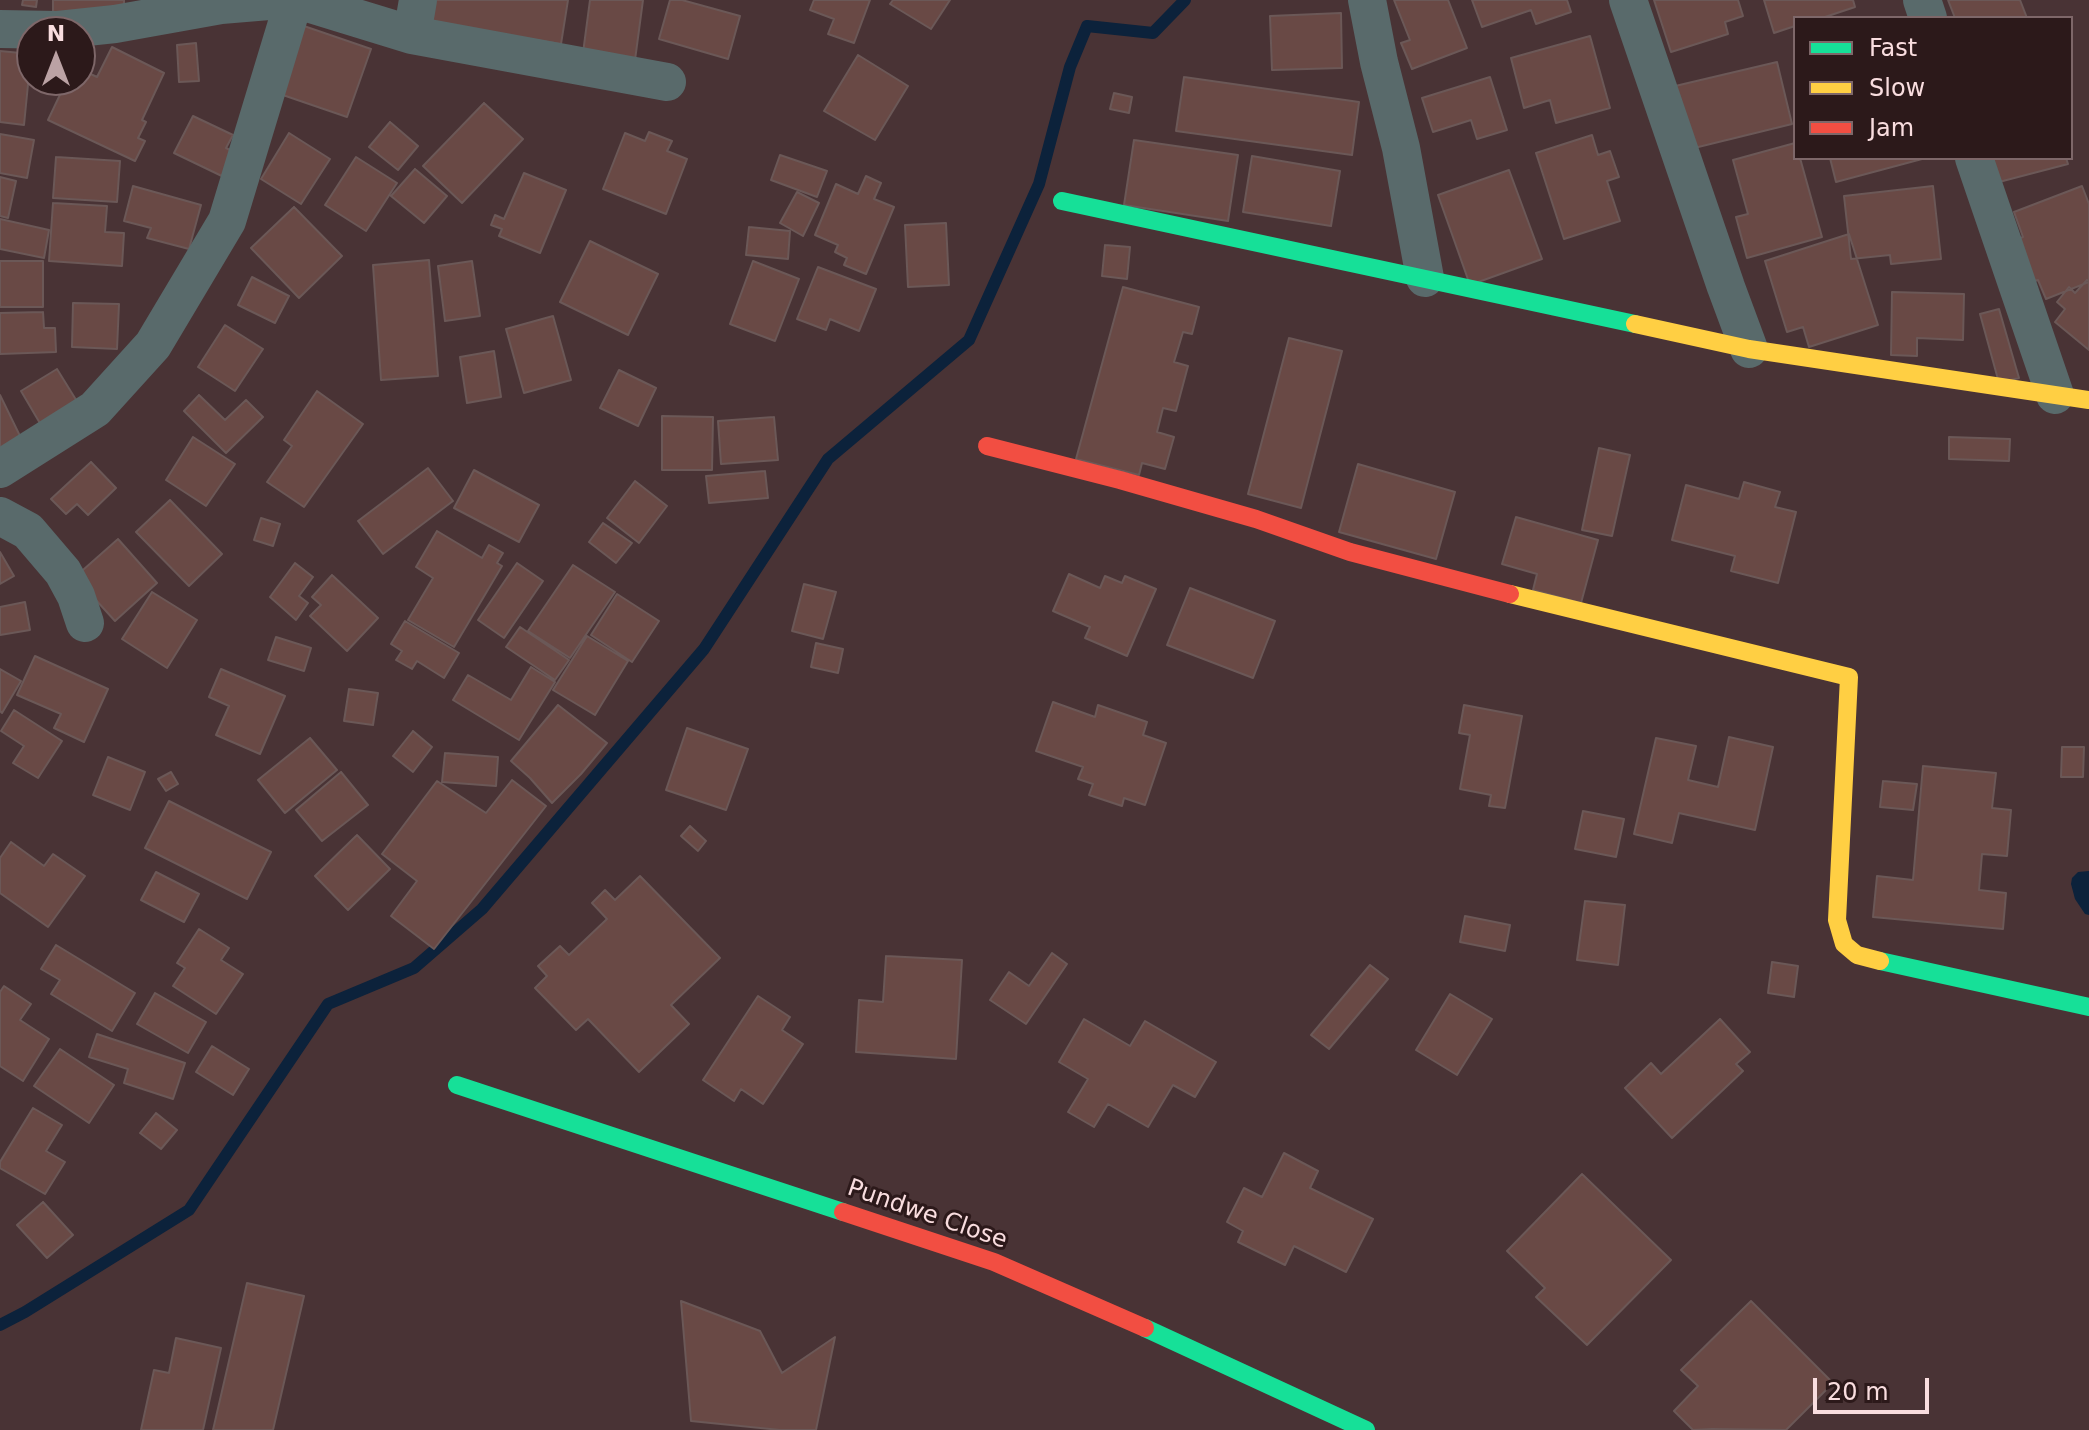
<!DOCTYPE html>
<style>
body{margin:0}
#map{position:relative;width:2089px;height:1430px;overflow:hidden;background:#493335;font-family:"DejaVu Sans",sans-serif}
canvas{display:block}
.legend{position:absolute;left:1793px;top:16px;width:280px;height:144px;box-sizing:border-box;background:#2c191a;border:2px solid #7e6769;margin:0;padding:10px 14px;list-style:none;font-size:24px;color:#f9dddf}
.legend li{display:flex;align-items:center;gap:16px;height:40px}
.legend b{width:40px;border:2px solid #7e6769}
.north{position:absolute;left:16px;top:16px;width:80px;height:80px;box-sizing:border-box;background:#2c191a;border:2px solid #7e6769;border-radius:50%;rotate:0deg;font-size:22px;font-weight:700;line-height:32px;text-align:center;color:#f9dddf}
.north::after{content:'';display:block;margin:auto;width:28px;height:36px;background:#bba2a4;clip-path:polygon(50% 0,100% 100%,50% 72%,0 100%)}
.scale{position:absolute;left:1813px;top:1378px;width:116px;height:36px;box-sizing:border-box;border:4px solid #f9dddf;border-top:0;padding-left:10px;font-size:24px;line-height:28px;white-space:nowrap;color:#f9dddf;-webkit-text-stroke:6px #2c191a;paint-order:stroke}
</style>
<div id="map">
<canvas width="2089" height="1430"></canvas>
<ul class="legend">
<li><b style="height:10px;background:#16e098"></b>Fast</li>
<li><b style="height:10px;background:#ffcf43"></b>Slow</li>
<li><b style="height:10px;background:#f24e42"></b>Jam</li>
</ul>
<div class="north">N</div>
<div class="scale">20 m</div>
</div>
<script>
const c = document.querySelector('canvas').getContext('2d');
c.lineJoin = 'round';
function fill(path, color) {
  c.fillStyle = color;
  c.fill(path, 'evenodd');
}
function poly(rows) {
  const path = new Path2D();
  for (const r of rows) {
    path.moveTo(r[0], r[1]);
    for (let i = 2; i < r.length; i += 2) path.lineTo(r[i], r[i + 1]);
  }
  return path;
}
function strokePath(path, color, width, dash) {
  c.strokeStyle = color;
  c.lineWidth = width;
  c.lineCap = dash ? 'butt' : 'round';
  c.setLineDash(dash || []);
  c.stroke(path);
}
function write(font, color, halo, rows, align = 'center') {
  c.font = font + ' "DejaVu Sans",sans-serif';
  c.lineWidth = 6;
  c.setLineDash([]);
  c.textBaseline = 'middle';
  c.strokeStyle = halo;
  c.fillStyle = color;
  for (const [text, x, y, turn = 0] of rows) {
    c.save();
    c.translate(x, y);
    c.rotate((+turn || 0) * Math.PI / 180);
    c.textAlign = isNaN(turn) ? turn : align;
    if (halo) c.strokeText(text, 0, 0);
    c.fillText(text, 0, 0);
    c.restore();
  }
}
fill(poly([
 [2089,871,2089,915,2085,914,2075,899,2071,884,2072,878,2078,872]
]), '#0c223b');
strokePath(poly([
 [0,1325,25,1312,189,1210,328,1004,414,968,482,909,704,649,828,459,969,340,1039,184,1070,67,1087,26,1153,33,1185,0]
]), '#0c223b', 12);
const building = poly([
 [23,0,37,0,36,7,22,5,23,0],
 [53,0,124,0,124,14,53,13,53,0],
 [429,0,568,0,561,44,425,22,429,0],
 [590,0,643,0,635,60,583,53,590,0],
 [670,0,682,0,740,16,728,59,659,39,670,0],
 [814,0,870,0,854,43,828,34,834,19,810,10,814,0],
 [893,0,950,0,931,29,890,4,893,0],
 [1394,0,1448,0,1467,48,1412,69,1401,43,1410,40,1394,0],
 [1472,0,1567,0,1571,12,1536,24,1531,10,1482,27,1472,0],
 [1654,0,1738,0,1743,16,1725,22,1728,34,1671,52,1654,0],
 [1764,0,1853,0,1855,7,1822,18,1795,18,1795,26,1774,33,1764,0],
 [1948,0,2020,0,2027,18,1955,18,1948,0],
 [1341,13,1342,68,1272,70,1270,16,1341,13],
 [301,25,371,49,347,117,277,93,301,25],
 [1590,36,1610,108,1556,123,1550,100,1524,108,1511,58,1590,36],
 [196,43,199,81,179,82,177,45,196,43],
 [112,47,164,73,142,120,146,122,138,138,145,141,135,161,48,120,67,80,80,80,80,69,97,77,112,47],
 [0,51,31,54,24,125,0,122,0,51],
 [858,55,908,86,875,140,824,111,858,55],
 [1777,62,1792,124,1686,150,1671,87,1777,62],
 [1184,77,1359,102,1352,155,1176,131,1184,77],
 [1490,77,1507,130,1477,139,1471,120,1433,132,1422,98,1490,77],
 [1114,93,1132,97,1129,113,1110,109,1114,93],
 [484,103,523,139,462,203,423,166,484,103],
 [193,116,233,135,226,148,240,155,228,179,174,153,193,116],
 [390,122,418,146,398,170,369,147,390,122],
 [649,132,672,141,667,151,687,159,666,214,603,189,625,133,645,141,649,132],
 [289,133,330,159,301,204,261,179,289,133],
 [0,134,34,140,27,178,0,173,0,134],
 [1592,135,1598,155,1610,151,1619,177,1607,181,1620,221,1564,239,1536,153,1592,135],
 [1134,140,1238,155,1228,221,1124,205,1134,140],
 [1795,143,1795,158,1800,158,1822,237,1747,258,1736,217,1748,214,1733,160,1795,143],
 [780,155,827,171,817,197,771,180,780,155],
 [1252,156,1340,171,1331,226,1243,212,1252,156],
 [56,157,120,161,117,202,53,198,56,157],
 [356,157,397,183,366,231,325,205,356,157],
 [1830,158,1921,158,1922,159,1836,182,1830,158],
 [1993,158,2066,158,2068,164,1999,182,1993,158],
 [415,169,447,196,424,223,391,196,415,169],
 [1509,170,1542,259,1470,285,1438,195,1509,170],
 [524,173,566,190,540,253,499,236,502,229,491,225,495,215,504,219,524,173],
 [866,176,881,183,874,199,894,207,866,274,844,265,847,258,835,252,838,245,815,235,836,184,858,194,866,176],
 [0,177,16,181,8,218,0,216,0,177],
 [133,186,201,205,189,249,147,238,151,228,124,221,133,186],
 [1933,186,1941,259,1891,264,1890,255,1851,259,1844,196,1933,186],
 [2082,186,2089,204,2089,282,2046,299,2038,280,2028,283,2011,241,2023,237,2014,212,2082,186],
 [797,192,819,203,803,236,780,223,797,192],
 [53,203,107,206,105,232,124,233,122,266,49,261,53,203],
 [294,207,342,256,299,298,251,248,294,207],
 [0,219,49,230,44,258,0,249,0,219],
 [946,223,949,285,908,287,905,225,946,223],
 [749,227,790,231,788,259,746,255,749,227],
 [1849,234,1878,325,1809,347,1803,327,1787,332,1765,261,1849,234],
 [590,241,658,274,628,335,560,302,590,241],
 [1105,245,1130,247,1127,279,1102,276,1105,245],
 [429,260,438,376,381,380,373,265,429,260],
 [0,261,43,261,43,307,0,307,0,261],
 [472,261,480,316,445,321,438,266,472,261],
 [753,261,799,279,775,341,730,324,753,261],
 [818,267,876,289,859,331,830,319,826,330,797,319,818,267],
 [252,277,289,296,275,323,238,305,252,277],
 [2087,280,2089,282,2089,350,2055,322,2065,309,2057,302,2069,287,2075,293,2087,280],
 [1123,287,1199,307,1192,334,1183,332,1174,362,1188,366,1176,411,1163,408,1157,432,1174,437,1165,469,1142,463,1139,475,1076,459,1123,287],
 [1892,292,1964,294,1963,340,1917,338,1917,356,1891,355,1892,292],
 [73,303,119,304,117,349,72,347,73,303],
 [1999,309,2019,378,1999,383,1980,314,1999,309],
 [43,312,44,328,55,328,56,352,0,354,0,313,43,312],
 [553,316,571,380,524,393,506,329,553,316],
 [225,325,263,349,235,391,198,367,225,325],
 [1289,338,1342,351,1301,508,1248,494,1289,338],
 [494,351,501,397,467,403,460,357,494,351],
 [57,369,78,403,41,425,21,391,57,369],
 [619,370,656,388,638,426,600,408,619,370],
 [317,391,363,424,304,507,267,482,292,446,284,440,317,391],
 [0,395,21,438,0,448,0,395],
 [199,395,225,420,246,400,263,417,226,453,184,411,199,395],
 [662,416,713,417,712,470,662,470,662,416],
 [774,417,778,460,721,464,718,421,774,417],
 [193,437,235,464,206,506,166,480,193,437],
 [1949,437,2010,439,2009,461,1949,459,1949,437],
 [1599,448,1630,455,1612,536,1582,530,1599,448],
 [91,462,116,488,88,515,77,504,66,514,51,499,91,462],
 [1358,464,1455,492,1436,559,1339,532,1358,464],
 [428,468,453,501,383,554,358,521,428,468],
 [474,470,539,505,519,542,454,508,474,470],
 [765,471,768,498,709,503,706,476,765,471],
 [635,481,667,506,639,543,607,518,635,481],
 [1744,482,1780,492,1775,507,1796,512,1778,583,1731,571,1735,556,1672,540,1686,485,1739,499,1744,482],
 [170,500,222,554,189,586,136,532,170,500],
 [1516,517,1598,540,1581,603,1533,590,1537,574,1502,564,1516,517],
 [261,518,280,524,273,546,254,540,261,518],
 [603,523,632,543,616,563,589,542,603,523],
 [437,531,482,558,489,545,503,553,497,563,502,566,454,647,408,620,433,578,416,567,437,531],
 [118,539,157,583,115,621,75,577,118,539],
 [0,552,14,576,0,584,0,552],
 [295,563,313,577,299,596,308,603,296,620,270,597,295,563],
 [517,563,543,581,504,638,478,620,517,563],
 [573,565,615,592,570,658,528,631,573,565],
 [1069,574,1100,588,1105,576,1122,583,1125,576,1156,589,1127,656,1085,638,1090,627,1053,611,1069,574],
 [332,575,378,618,347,651,310,616,321,605,312,597,332,575],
 [804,584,836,592,823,639,792,631,804,584],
 [1190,588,1275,621,1253,678,1167,645,1190,588],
 [152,592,197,620,167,668,122,639,152,592],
 [617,594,659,621,632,662,591,635,617,594],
 [25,602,30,630,0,635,0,607,25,602],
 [405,621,459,653,444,678,417,661,412,669,396,660,402,651,391,644,405,621],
 [520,627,569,660,555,680,506,647,520,627],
 [587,636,628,661,595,715,553,690,587,636],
 [276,637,311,648,304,671,268,660,276,637],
 [816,643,843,649,838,673,811,667,816,643],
 [35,656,108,689,84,742,54,728,61,714,17,695,35,656],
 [531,667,555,682,519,740,453,700,468,675,511,700,531,667],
 [0,669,21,681,2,713,0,711,0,669],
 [221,669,285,696,260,754,216,735,229,706,209,697,221,669],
 [349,689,378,693,373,725,344,721,349,689],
 [1053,702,1095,717,1098,705,1147,722,1143,735,1166,743,1145,805,1124,798,1122,806,1089,795,1093,784,1078,779,1083,767,1036,751,1053,702],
 [558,705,607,743,581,774,552,803,530,778,511,761,558,705],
 [1464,705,1522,716,1505,808,1489,806,1491,795,1460,789,1470,735,1459,733,1464,705],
 [14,710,62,741,38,778,13,763,24,746,1,731,14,710],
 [687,728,748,749,726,810,666,790,687,728],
 [413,731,432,747,413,772,393,756,413,731],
 [1729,737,1773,747,1755,830,1679,813,1672,843,1634,834,1656,738,1696,746,1688,780,1718,787,1729,737],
 [310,738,337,770,285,813,258,780,310,738],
 [2062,747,2084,747,2083,777,2061,777,2062,747],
 [445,753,498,757,496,786,442,782,445,753],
 [108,757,145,772,130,810,93,795,108,757],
 [1923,766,1996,773,1992,808,2011,810,2007,856,1982,854,1979,890,2006,893,2003,929,1873,917,1877,876,1913,880,1923,766],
 [171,772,178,784,166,791,158,779,171,772],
 [341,772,368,805,322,841,296,810,341,772],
 [512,780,546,806,434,949,391,916,417,881,382,854,437,781,486,813,512,780],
 [1883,781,1917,784,1913,810,1880,807,1883,781],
 [169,801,271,852,247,899,145,848,169,801],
 [1583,811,1624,819,1616,857,1575,849,1583,811],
 [690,826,706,841,698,851,681,836,690,826],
 [357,835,390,869,348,910,315,876,357,835],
 [11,842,44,866,53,854,85,876,48,927,0,893,0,858,11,842],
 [156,872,199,894,184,922,141,900,156,872],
 [640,876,720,958,671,1005,689,1024,639,1072,588,1019,576,1030,535,988,547,976,538,966,560,946,569,955,607,919,592,903,605,890,615,900,640,876],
 [1585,901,1625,905,1618,965,1577,960,1585,901],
 [1465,916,1510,925,1505,951,1460,942,1465,916],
 [199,929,229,948,221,960,243,974,216,1014,173,986,185,968,177,963,199,929],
 [56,945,135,993,112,1031,51,994,60,980,41,969,56,945],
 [1052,953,1067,964,1026,1024,990,1000,1009,972,1029,986,1052,953],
 [886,956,962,960,956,1059,856,1052,859,1000,883,1002,886,956],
 [1772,962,1798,966,1794,997,1768,993,1772,962],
 [1370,965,1388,979,1329,1049,1311,1035,1370,965],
 [4,986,31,1004,20,1020,49,1039,23,1081,0,1066,0,992,4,986],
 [155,993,206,1022,188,1053,137,1024,155,993],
 [1450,994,1492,1019,1457,1075,1416,1050,1450,994],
 [758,996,790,1017,782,1030,803,1044,763,1104,741,1089,734,1101,703,1080,758,996],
 [1084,1019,1130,1046,1145,1021,1216,1062,1195,1097,1173,1085,1148,1127,1108,1104,1094,1127,1068,1112,1088,1079,1059,1062,1084,1019],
 [1720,1019,1750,1052,1736,1064,1743,1071,1672,1138,1625,1088,1651,1063,1661,1074,1720,1019],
 [97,1034,185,1063,173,1099,124,1083,128,1069,89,1057,97,1034],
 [212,1046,249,1069,233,1095,196,1072,212,1046],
 [60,1049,114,1085,89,1123,34,1086,60,1049],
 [33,1108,62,1125,46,1151,65,1162,45,1194,0,1168,0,1162,33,1108],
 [156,1113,177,1130,161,1149,140,1133,156,1113],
 [1284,1153,1318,1171,1310,1188,1373,1219,1346,1272,1294,1246,1285,1265,1238,1242,1243,1231,1227,1222,1244,1188,1262,1197,1284,1153],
 [1582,1174,1671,1260,1587,1345,1536,1297,1545,1288,1507,1251,1582,1174],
 [43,1202,73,1235,47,1258,17,1225,43,1202],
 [247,1283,304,1296,273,1430,213,1430,247,1283],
 [681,1301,760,1331,782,1373,835,1337,816,1430,780,1430,691,1421,681,1301],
 [1751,1301,1833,1383,1786,1430,1712,1429,1693,1430,1674,1411,1698,1386,1681,1370,1751,1301],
 [176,1338,221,1348,203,1430,141,1430,154,1370,169,1373,176,1338]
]);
fill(building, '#694945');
strokePath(building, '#6b5857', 2);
strokePath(poly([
 [298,0,412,35,667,82],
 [1367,0,1379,62,1401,148,1425,278],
 [1628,0,1726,287,1749,349],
 [1922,0,1928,18],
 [0,29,58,30,115,24,221,5,281,0],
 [412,35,418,0],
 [1974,158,2055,395],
 [0,469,95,409,153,345,227,221,294,0],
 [0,516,28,531,63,572,76,596,85,623]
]), '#596a6b', 38);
strokePath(poly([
 [1062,201,1635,324],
 [1880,961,2089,1007],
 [457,1085,843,1212],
 [1145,1328,1366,1430]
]), '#16e098', 18);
strokePath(poly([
 [1635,324,1749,349,2089,400],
 [1510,594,1849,677,1837,920,1844,944,1857,955,1880,961]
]), '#ffcf43', 18);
strokePath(poly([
 [987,446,1120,480,1256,519,1350,552,1510,594],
 [843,1212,994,1262,1145,1328]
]), '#f24e42', 18);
write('24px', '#f9dddf', '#2c191a', [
 ["Pundwe Close",927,1215,19]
]);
</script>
